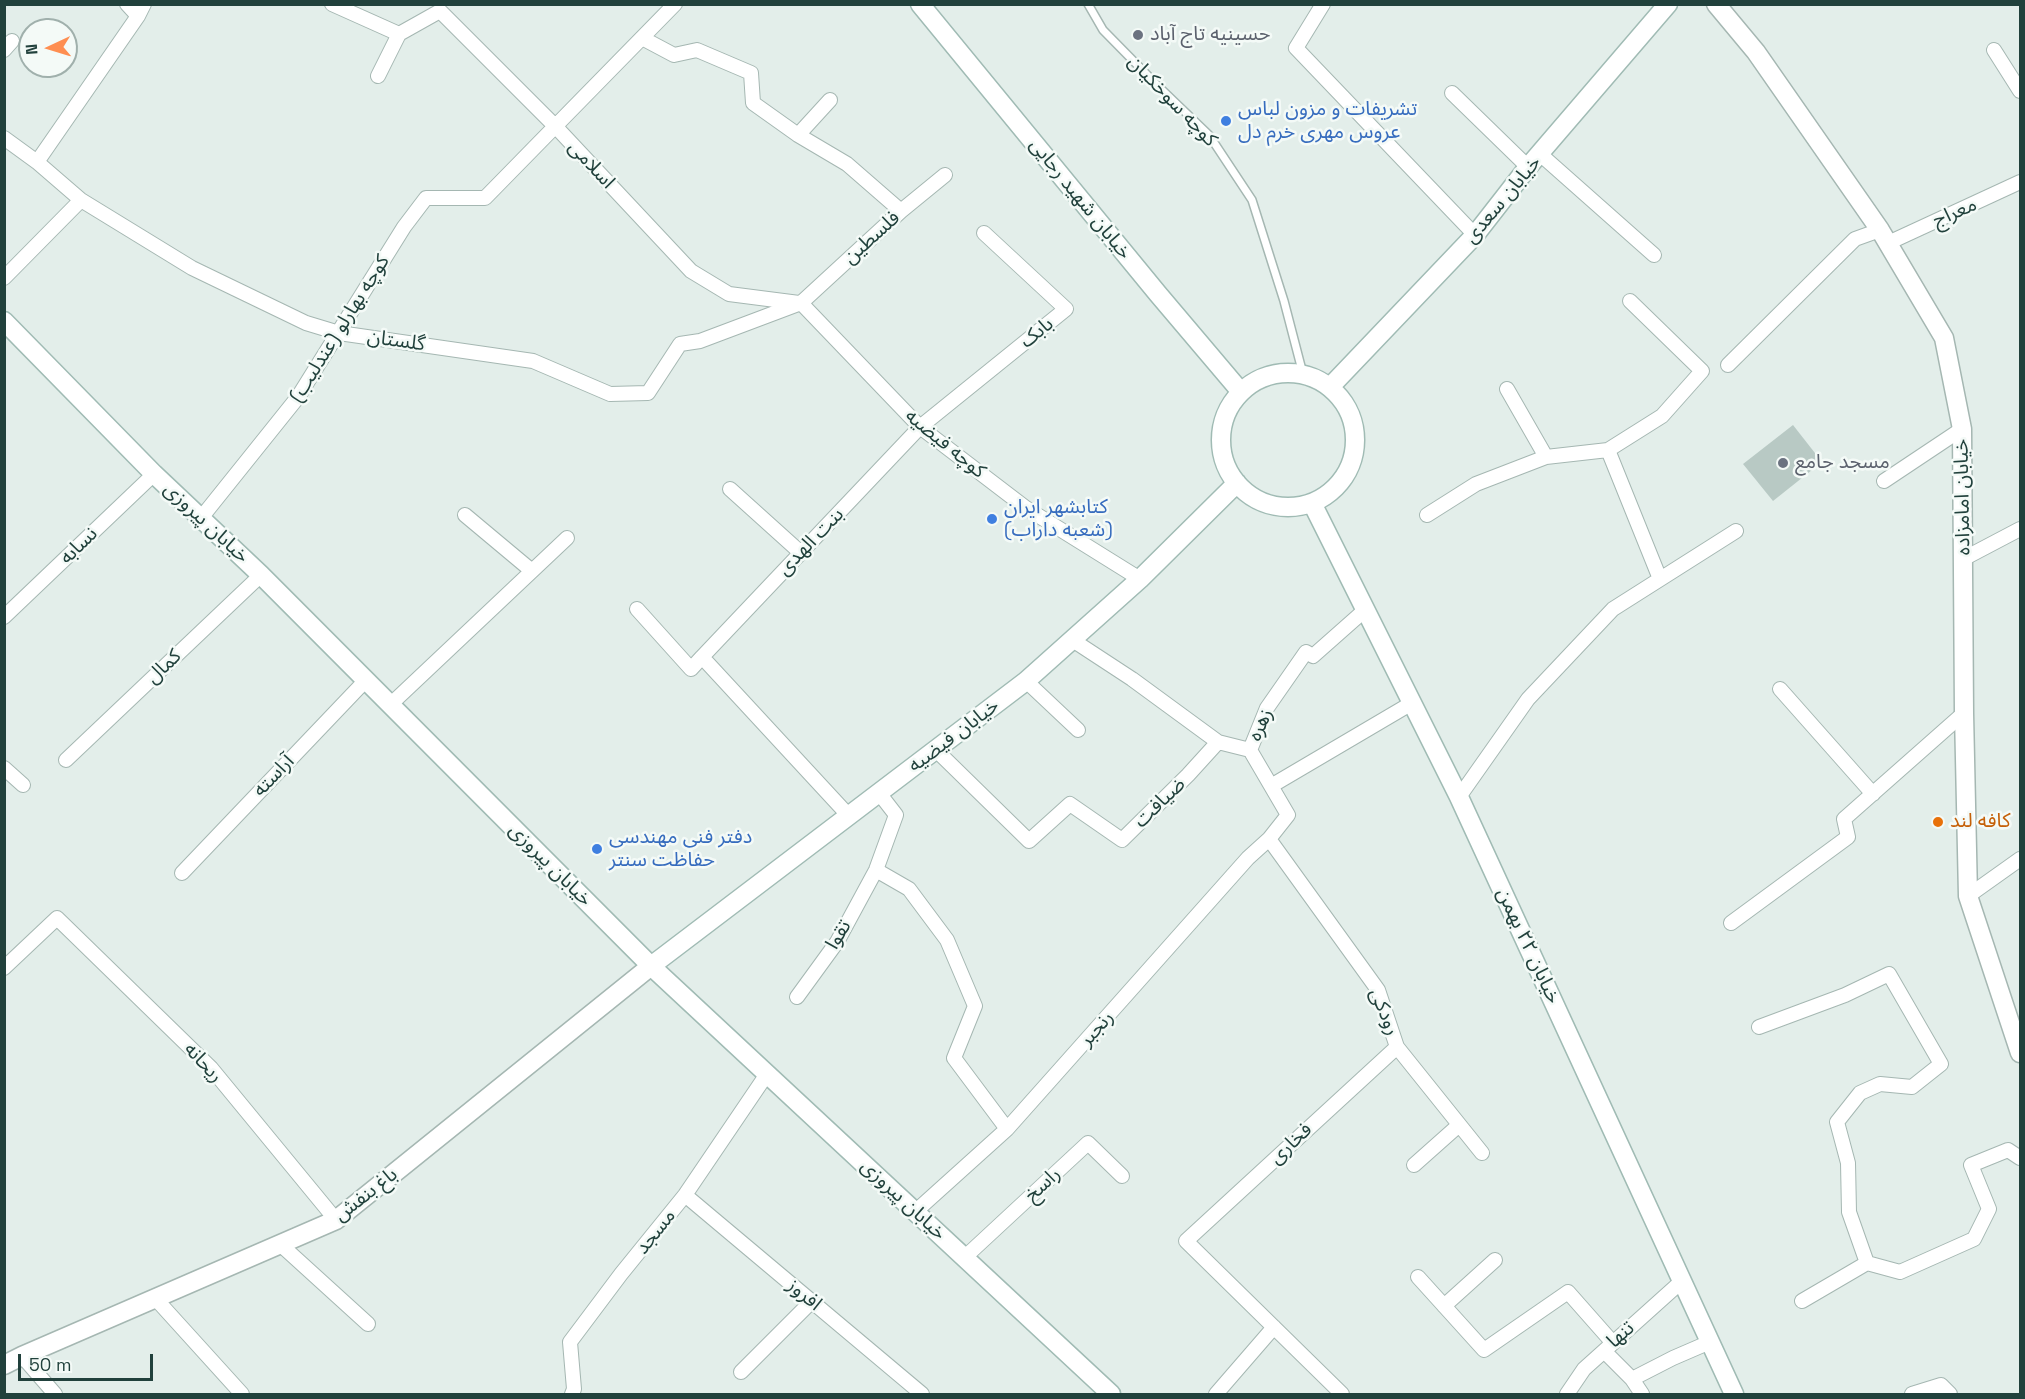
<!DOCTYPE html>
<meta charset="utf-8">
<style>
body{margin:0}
#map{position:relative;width:2025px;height:1399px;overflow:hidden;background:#e3eeea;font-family:"Space Grotesk",sans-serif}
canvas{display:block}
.frame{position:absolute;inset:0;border:6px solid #21413c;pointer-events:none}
.north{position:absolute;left:18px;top:18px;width:60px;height:60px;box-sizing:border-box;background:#f4faf7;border:2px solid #a0b0ac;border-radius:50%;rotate:266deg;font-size:16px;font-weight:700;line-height:24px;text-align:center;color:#21413c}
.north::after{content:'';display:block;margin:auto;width:21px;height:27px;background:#fe8e51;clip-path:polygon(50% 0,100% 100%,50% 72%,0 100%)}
.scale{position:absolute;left:18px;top:1354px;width:135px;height:27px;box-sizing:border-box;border:3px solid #21413c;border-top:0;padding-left:8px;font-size:18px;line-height:21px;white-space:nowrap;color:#21413c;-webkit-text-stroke:4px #f4faf7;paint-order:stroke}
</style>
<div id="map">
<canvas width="2025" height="1399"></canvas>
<div class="frame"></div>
<div class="north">N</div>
<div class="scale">50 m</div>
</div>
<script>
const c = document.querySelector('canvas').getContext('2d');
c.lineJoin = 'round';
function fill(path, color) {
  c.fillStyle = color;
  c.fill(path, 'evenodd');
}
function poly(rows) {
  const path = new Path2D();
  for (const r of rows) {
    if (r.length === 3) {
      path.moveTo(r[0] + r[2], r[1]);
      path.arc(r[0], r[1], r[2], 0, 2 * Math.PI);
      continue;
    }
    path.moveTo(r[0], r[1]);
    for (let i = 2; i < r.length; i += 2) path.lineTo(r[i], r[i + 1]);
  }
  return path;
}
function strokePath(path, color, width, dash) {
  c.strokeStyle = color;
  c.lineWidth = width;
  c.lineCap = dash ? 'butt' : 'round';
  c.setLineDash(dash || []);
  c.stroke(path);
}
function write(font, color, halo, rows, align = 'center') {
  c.font = font + ' "Space Grotesk","Noto Sans Arabic",sans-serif';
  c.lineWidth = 5;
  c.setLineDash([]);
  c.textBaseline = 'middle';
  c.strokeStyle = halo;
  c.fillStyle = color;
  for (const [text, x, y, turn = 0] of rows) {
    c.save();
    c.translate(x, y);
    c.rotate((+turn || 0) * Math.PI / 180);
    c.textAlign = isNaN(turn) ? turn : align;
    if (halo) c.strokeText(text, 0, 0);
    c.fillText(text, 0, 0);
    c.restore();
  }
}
fill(poly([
 [1793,425,1822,462,1773,501,1743,464]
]), '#b8c9c4');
const service = poly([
 [1088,4,1103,30,1159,87,1209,135,1252,200,1284,301,1303,374]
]);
const minor = poly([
 [127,4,138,16],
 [332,4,399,34,378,76],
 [1323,4,1296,48,1475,235],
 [399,34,440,11,556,127,691,271,729,294,799,303],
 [642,38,674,55,697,50,751,73,753,103,798,135],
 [4,50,12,41],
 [1994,50,2020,91],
 [1452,93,1528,167],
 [830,100,798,135,847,164,901,211],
 [4,138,37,162,81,200,192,268,306,323,339,333,533,361,610,394,648,393,680,344,700,341,801,303,901,211,945,175],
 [1540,154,1654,255],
 [37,162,138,16,144,4],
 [1888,243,2020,182],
 [4,278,81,200],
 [801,303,920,427,1026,508,1140,579],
 [1728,365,1855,239,1880,230],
 [1507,389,1546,457],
 [1608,450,1662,416,1702,371,1630,301],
 [1884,481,1962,429],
 [730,489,801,553],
 [465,515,532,571],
 [1427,515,1476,484,1546,457,1608,450,1660,579],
 [201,518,298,397,404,227,426,198,485,198,675,4],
 [1963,559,2020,529],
 [637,609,691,669,702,657,849,816],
 [4,617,154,474],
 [1074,641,1132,679,1218,742,1250,750],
 [702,657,920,427,1066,309,984,233],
 [1026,681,1078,730],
 [1780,689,1873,794],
 [390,705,567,538],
 [936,750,1029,841,1070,804,1122,840,1188,775,1218,742],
 [1250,750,1267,708,1306,652,1313,656,1365,610],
 [66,760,261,575],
 [4,768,23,785],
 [1271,786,1412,703],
 [1459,797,1528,699,1613,609,1736,531],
 [1269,839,1378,990,1397,1047,1482,1153],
 [876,870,909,889,947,940,975,1006,954,1058,1007,1129],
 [182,873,366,680],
 [1968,896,2020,859],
 [1731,923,1848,837,1844,819,1964,713],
 [4,968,57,918,211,1068,336,1220],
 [797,997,837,942,876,870,896,815,879,793],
 [1759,1027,1845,995,1889,974,1941,1064,1912,1087,1880,1084,1860,1093,1837,1122,1848,1163,1849,1212,1867,1263],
 [1414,1165,1459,1125],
 [685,1195,922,1394],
 [916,1211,1007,1129,1248,858,1269,839,1288,815,1250,750],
 [280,1244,368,1324],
 [964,1258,1088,1143,1122,1176],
 [1418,1277,1484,1350,1568,1292,1613,1343],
 [155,1298,242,1394],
 [1802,1301,1867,1263,1900,1272,1974,1239,1989,1209,1971,1165,2008,1150,2020,1158],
 [1444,1306,1495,1260],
 [1604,1351,1632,1379],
 [22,1356,55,1394],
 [741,1372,812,1301],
 [572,1394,574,1389,570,1342,621,1274,685,1195,767,1074],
 [1216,1394,1274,1327],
 [1342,1394,1186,1241,1397,1047],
 [1567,1394,1584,1369,1682,1281],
 [1642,1394,1632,1379,1673,1358,1710,1342],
 [1912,1394,1941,1385,1950,1394]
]);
const tertiary = poly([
 [1716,4,1756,52,1880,230,1944,338,1962,429,1964,713,1968,896,2020,1053],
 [4,1365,22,1356,336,1220,651,966]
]);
const secondary = poly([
 [920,4,1158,294,1241,392],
 [4,321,154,474,261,575,651,966,1111,1394],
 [1288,440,67],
 [1330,387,1475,235,1528,167,1668,4],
 [1312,503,1459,797,1734,1394],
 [651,966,1026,681,1140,579,1237,483]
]);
strokePath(service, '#a5b7b2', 10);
strokePath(minor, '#a5b7b2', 16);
strokePath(tertiary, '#a5b7b2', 21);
strokePath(secondary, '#a0bbb4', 21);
strokePath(service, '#fff', 7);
strokePath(minor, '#fff', 14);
strokePath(tertiary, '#fff', 18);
strokePath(secondary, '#fff', 18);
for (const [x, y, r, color] of [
 [1138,35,6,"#6b7280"],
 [1226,121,6,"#3f7fe0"],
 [1783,463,6,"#6b7280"],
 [992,519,6,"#3f7fe0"],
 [1938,822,6,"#e8710a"],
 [597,849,6,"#3f7fe0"]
]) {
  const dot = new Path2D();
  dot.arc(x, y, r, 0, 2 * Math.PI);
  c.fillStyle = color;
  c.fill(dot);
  strokePath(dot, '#f4faf7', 2);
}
write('20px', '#5b616d', '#f4faf7', [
 ["حسینیه تاج آباد",1150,35],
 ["مسجد جامع",1795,463]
], 'left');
write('20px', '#21413c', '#f4faf7', [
 ["کوچه سوخکیان",1172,101,46],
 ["اسلامی",591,165,47],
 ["خیابان شهید رجایی",1080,199,51],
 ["خیابان سعدی",1503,200,-50],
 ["معراج",1955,213,-24],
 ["فلسطین",872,238,-42],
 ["کوچه بهارلو (عندلیب)",340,329,-58],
 ["بابک",1037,333,-39],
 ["گلستان",396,341,8],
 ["کوچه فیضیه",945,444,39],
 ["خیابان امامزاده",1963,497,-91],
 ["خیابان پیروزی",206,523,43],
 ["بنت الهدی",811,542,-46],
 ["نسابه",79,546,-44],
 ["کمال",164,667,-43],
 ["زهره",1261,725,-65],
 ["خیابان فیضیه",954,736,-37],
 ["آراسته",274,776,-46],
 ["ضیافت",1160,803,-44],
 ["خیابان پیروزی",550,865,45],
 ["تقوا",839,935,-59],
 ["خیابان ۲۲ بهمن",1528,946,65],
 ["رودکی",1384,1012,68],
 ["رنجبر",1097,1029,-48],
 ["ریحانه",203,1063,47],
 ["فخاری",1291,1144,-43],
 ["راسخ",1043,1185,-43],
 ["باغ بنفش",366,1195,-38],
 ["خیابان پیروزی",903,1200,43],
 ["مسجد",656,1232,-51],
 ["افروز",804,1295,40],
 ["تنها",1621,1335,-42]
]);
write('20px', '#366cbe', '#f4faf7', [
 ["تشریفات و مزون لباس",1238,110],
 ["عروس مهری خرم دل",1238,133],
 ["کتابشهر ایران",1004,508],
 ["(شعبه داراب)",1004,531],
 ["دفتر فنی مهندسی",609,838],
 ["حفاظت سنتر",609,861]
], 'left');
write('20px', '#c56008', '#f4faf7', [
 ["كافه لند",1950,822]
], 'left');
</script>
